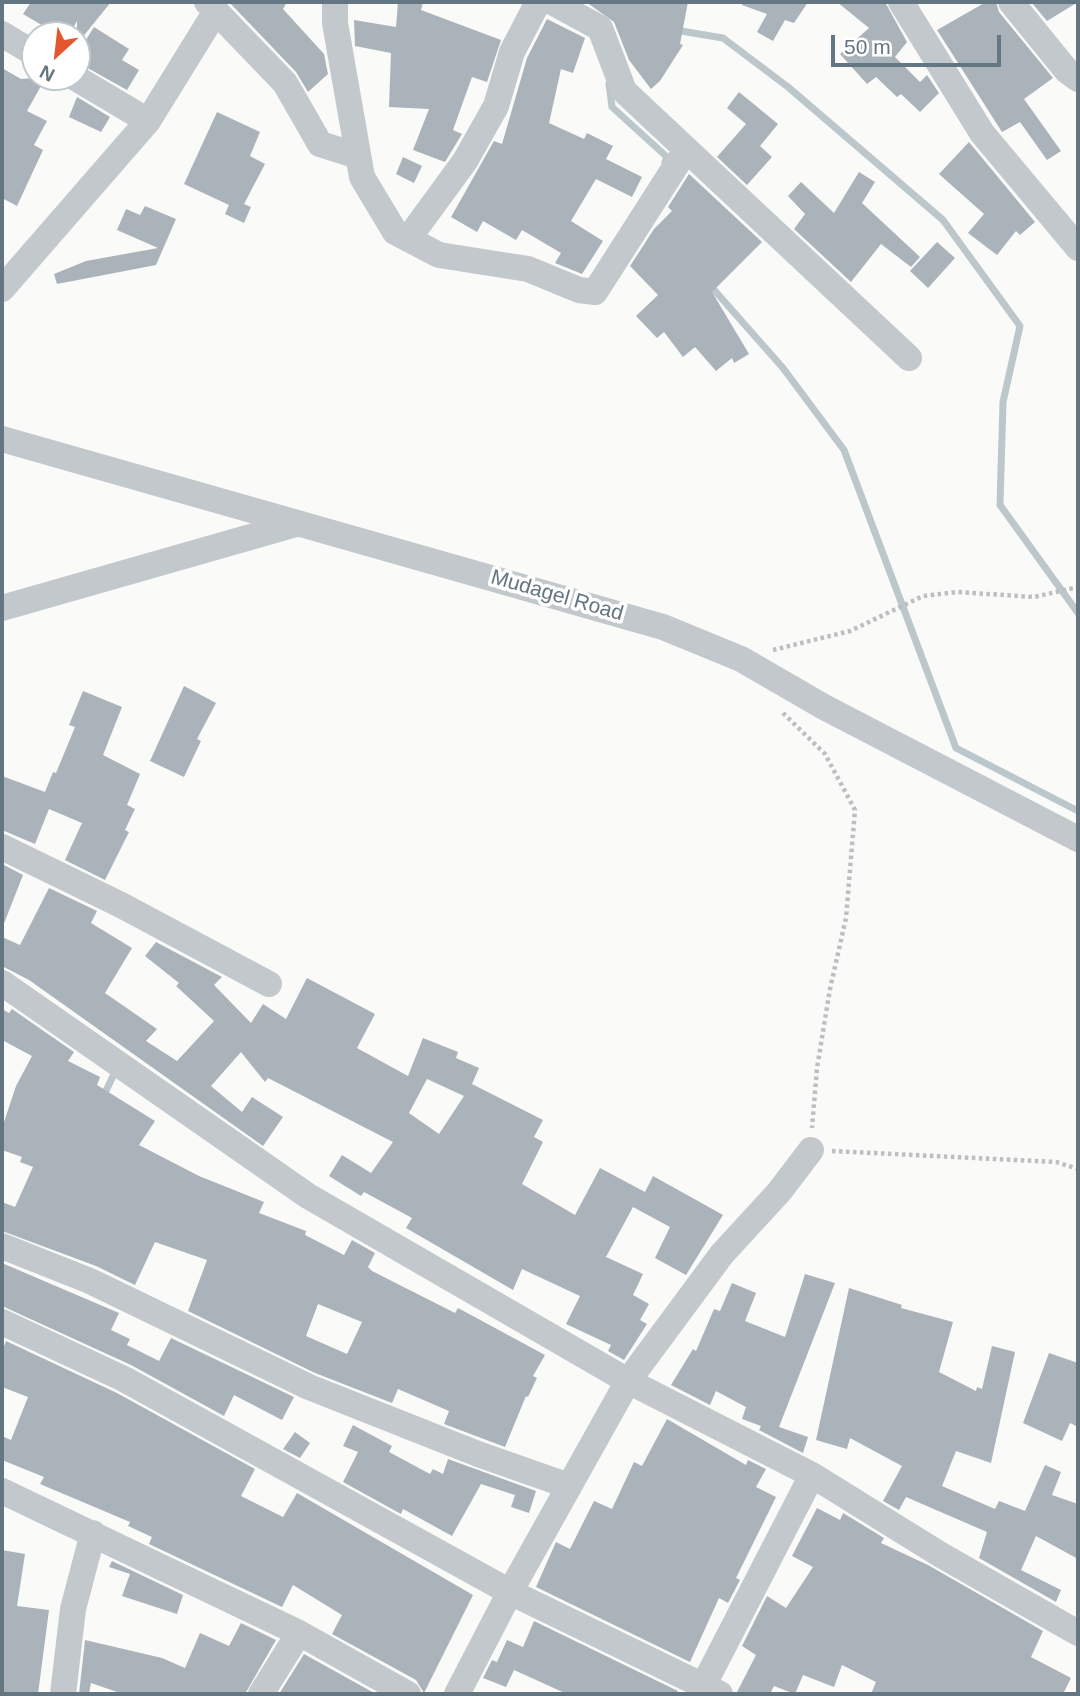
<!DOCTYPE html>
<style>
body{margin:0}
#map{position:relative;width:1080px;height:1696px;overflow:hidden;background:#fafaf8;font-family:Helvetica,sans-serif}
canvas{display:block}
.frame{position:absolute;inset:0;border:4px solid #657683;pointer-events:none}
.north{position:absolute;left:21px;top:21px;width:70px;height:70px;box-sizing:border-box;background:#fff;border:2px solid #c1c8cd;border-radius:50%;rotate:207deg;font-size:19px;font-weight:700;line-height:28px;text-align:center;color:#657683}
.north::after{content:'';display:block;margin:auto;width:24px;height:32px;background:#e4572e;clip-path:polygon(50% 0,100% 100%,50% 72%,0 100%)}
.scale{position:absolute;left:831px;top:35px;width:170px;height:32px;box-sizing:border-box;border:4px solid #657683;border-top:0;padding-left:9px;font-size:21px;line-height:24px;white-space:nowrap;color:#657683;-webkit-text-stroke:5px #fff;paint-order:stroke}
</style>
<div id="map">
<canvas width="1080" height="1696"></canvas>
<div class="frame"></div>
<div class="north">N</div>
<div class="scale">50 m</div>
</div>
<script>
const c = document.querySelector('canvas').getContext('2d');
c.lineJoin = 'round';
function poly(rows) {
  const path = new Path2D();
  for (const r of rows) {
    path.moveTo(r[0], r[1]);
    for (let i = 2; i < r.length; i += 2) path.lineTo(r[i], r[i + 1]);
  }
  return path;
}
function strokePath(path, color, width, dash) {
  c.strokeStyle = color;
  c.lineWidth = width;
  c.lineCap = dash ? 'butt' : 'round';
  c.setLineDash(dash || []);
  c.stroke(path);
}
function fill(path, color) {
  c.fillStyle = color;
  c.fill(path, 'evenodd');
}
function write(font, color, halo, rows, align = 'center') {
  c.font = font + ' Helvetica,sans-serif';
  c.lineWidth = 7;
  c.setLineDash([]);
  c.textBaseline = 'middle';
  c.strokeStyle = halo;
  c.fillStyle = color;
  for (const [text, x, y, turn = 0] of rows) {
    c.save();
    c.translate(x, y);
    c.rotate((+turn || 0) * Math.PI / 180);
    c.textAlign = isNaN(turn) ? turn : align;
    if (halo) c.strokeText(text, 0, 0);
    c.fillText(text, 0, 0);
    c.restore();
  }
}
strokePath(poly([
 [675,30,723,38,788,87,943,220,1020,326,1003,402,1000,505,1078,613],
 [609,84,612,107,667,157,665,162],
 [708,283,783,368,844,450,956,748,1078,811],
 [103,1097,116,1070]
]), '#bbc7cb', 7);
fill(poly([
 [31,2,111,2,77,44,77,21,69,35,40,35,45,27,23,14],
 [229,2,287,2,283,9,324,54,328,74,308,92,296,72],
 [398,2,423,2,421,10,501,40,487,82,472,77,453,130,462,134,445,162,413,150,429,109,389,107,391,53,355,46,354,20,396,27],
 [586,2,688,2,680,44,683,45,660,81,651,89,629,60,614,22],
 [742,2,808,2,794,23,785,20,773,41,757,32,767,14,742,5],
 [837,2,885,2,907,42,895,57,920,82,927,75,939,93,920,112,901,94,897,97,876,77,867,84,840,54,869,28],
 [986,2,996,2,999,12,1053,78,1024,99,1061,151,1047,160,1020,122,1002,132,937,30],
 [1031,2,1078,2,1047,21],
 [547,19,585,38,573,73,561,69,549,123,584,139,587,133,613,146,606,159,642,177,632,197,596,179,571,221,603,241,582,274,555,263,561,253,522,230,516,240,483,221,477,232,451,217,494,141,502,144,527,58],
 [94,27,129,49,122,60,139,70,127,90,77,62,77,54],
 [2,68,21,79,46,77,27,111,47,121,34,145,43,150,17,206,2,198],
 [739,92,778,124,760,146,772,157,747,185,717,157,746,124,727,108],
 [77,97,110,117,101,132,69,117],
 [217,112,260,132,250,156,265,164,244,204,251,207,244,223,225,214,229,205,184,184],
 [969,142,1035,222,1020,235,1016,231,997,255,968,233,984,214,939,174],
 [403,157,422,166,414,183,396,174],
 [859,172,875,182,862,203,920,257,911,267,881,244,851,282,794,229,805,214,788,196,801,182,834,213],
 [689,174,762,242,712,292,749,354,734,363,732,358,716,371,695,347,683,357,664,332,657,338,636,316,658,295,630,266,654,229,672,211,668,207],
 [145,206,176,219,156,265,57,284,54,274,86,261,158,248,117,230,126,209,140,215],
 [937,242,955,258,928,288,910,271],
 [184,686,216,703,197,739,201,741,184,777,150,761],
 [83,691,122,707,103,755,140,774,127,805,135,809,125,830,129,832,105,880,65,860,82,823,49,809,35,844,2,830,2,776,45,792,53,772,56,773,75,727,69,725],
 [2,864,23,875,3,926,2,926],
 [49,888,97,911,91,923,132,948,105,993,157,1029,146,1041,177,1061,214,1021,176,986,179,983,145,956,156,942,222,977,214,985,251,1023,263,1004,286,1019,307,978,375,1014,357,1048,408,1076,423,1038,458,1052,456,1058,479,1068,472,1084,543,1120,534,1137,543,1142,522,1184,575,1215,600,1168,645,1192,653,1176,723,1215,686,1275,655,1258,670,1227,633,1207,606,1257,643,1274,633,1295,649,1304,640,1320,647,1324,624,1360,608,1351,611,1345,566,1324,580,1296,522,1269,513,1290,406,1228,412,1218,364,1192,361,1196,329,1176,342,1155,371,1173,393,1142,268,1078,265,1082,241,1052,211,1086,242,1112,252,1097,283,1117,263,1146,29,980,2,966,2,937,20,945],
 [427,1079,464,1096,439,1134,409,1113],
 [2,1009,9,1013,12,1009,74,1052,68,1061,100,1077,97,1085,155,1121,139,1145,199,1176,264,1202,259,1213,306,1231,305,1235,344,1255,352,1240,375,1253,368,1267,372,1271,455,1313,458,1308,545,1355,533,1376,537,1378,528,1397,526,1396,505,1447,444,1424,449,1411,398,1389,392,1403,315,1373,188,1311,207,1260,155,1242,135,1285,96,1266,2,1231,2,1202,15,1207,33,1167,20,1162,22,1157,2,1150,2,1128,16,1086,32,1056,2,1040],
 [318,1304,362,1322,347,1354,306,1336],
 [2,1263,119,1313,111,1330,130,1339,127,1345,159,1361,171,1338,294,1397,282,1420,234,1395,224,1416,131,1365,2,1306],
 [805,1274,835,1283,779,1427,808,1437,803,1453,759,1430,761,1426,742,1419,746,1407,716,1391,710,1405,671,1385,693,1349,696,1351,714,1309,720,1311,732,1283,756,1293,745,1321,785,1337],
 [849,1288,902,1305,901,1308,953,1322,939,1372,976,1391,977,1387,982,1389,992,1346,1015,1352,991,1463,956,1451,942,1486,995,1509,999,1501,1025,1511,1045,1465,1061,1472,1052,1495,1078,1504,1078,1559,1036,1536,1021,1570,1061,1590,1056,1602,979,1558,987,1532,906,1497,899,1510,883,1501,902,1466,850,1438,847,1449,816,1440],
 [6,1341,117,1393,255,1469,241,1496,283,1517,297,1493,473,1595,424,1693,416,1680,332,1634,342,1615,293,1585,282,1607,149,1544,152,1537,128,1526,130,1522,40,1484,44,1477,2,1460,2,1436,11,1440,28,1397,2,1387,2,1352],
 [1049,1353,1078,1363,1078,1427,1070,1423,1062,1441,1023,1423],
 [667,1419,746,1465,748,1460,766,1469,756,1487,776,1497,736,1578,740,1580,728,1603,719,1598,690,1662,536,1587,556,1542,570,1549,594,1501,612,1509,634,1462,642,1466],
 [353,1425,392,1446,389,1452,430,1474,433,1469,443,1474,448,1459,536,1491,529,1513,511,1507,515,1495,481,1484,452,1536,403,1509,401,1514,343,1482,358,1452,343,1446],
 [295,1432,310,1443,300,1458,283,1449],
 [817,1508,840,1520,843,1513,848,1516,884,1538,881,1543,928,1565,1043,1631,1031,1657,1071,1678,1063,1694,871,1694,876,1682,842,1665,834,1687,803,1675,795,1694,774,1686,770,1694,736,1694,756,1655,742,1646,767,1596,786,1608,813,1567,792,1556],
 [2,1550,25,1554,17,1606,49,1610,38,1694,2,1694],
 [112,1561,183,1595,177,1614,122,1596,130,1574,109,1567],
 [534,1621,678,1691,676,1694,567,1694,514,1670,506,1687,483,1678,492,1660,497,1662,507,1640,523,1647],
 [241,1623,276,1640,245,1694,123,1694,91,1683,89,1694,79,1694,85,1640,162,1658,185,1668,200,1633,229,1646],
 [304,1654,376,1694,279,1694]
]), '#aab3b9');
strokePath(poly([
 [773,650,850,631,923,596,957,592,1034,597,1078,587],
 [783,713,825,754,855,810,846,918,830,989,817,1068,812,1128],
 [832,1151,1056,1162,1078,1169]
]), '#bbbfc2', 4.5, [3.5, 3.5]);
strokePath(poly([
 [207,2,285,83,320,144,358,156],
 [335,2,335,23,362,177,395,232,439,255,528,269,579,290,595,292,686,150],
 [552,2,600,28,624,91,909,358],
 [901,2,982,133,1078,248],
 [1011,2,1067,71,1078,79],
 [2,34,35,54],
 [74,77,148,121],
 [408,239,465,161,496,106,512,52,538,2],
 [2,289,148,121,216,11],
 [2,439,663,627,741,659,824,707,1078,839],
 [2,608,296,524],
 [2,847,121,905,269,984],
 [2,983,308,1196,628,1381,812,1475,941,1555,1078,1633],
 [2,1246,90,1281,309,1387,478,1454,569,1486],
 [2,1322,124,1379,510,1592,720,1694],
 [2,1491,299,1633,408,1694],
 [63,1694,73,1609,93,1533],
 [261,1694,299,1633],
 [457,1694,510,1592,628,1381,722,1254,779,1192,811,1150],
 [699,1694,812,1475]
]), '#c3c8cc', 26);
write('21px', '#657683', '#fff', [
 ["Mudagel Road",557,596,16]
]);
</script>
